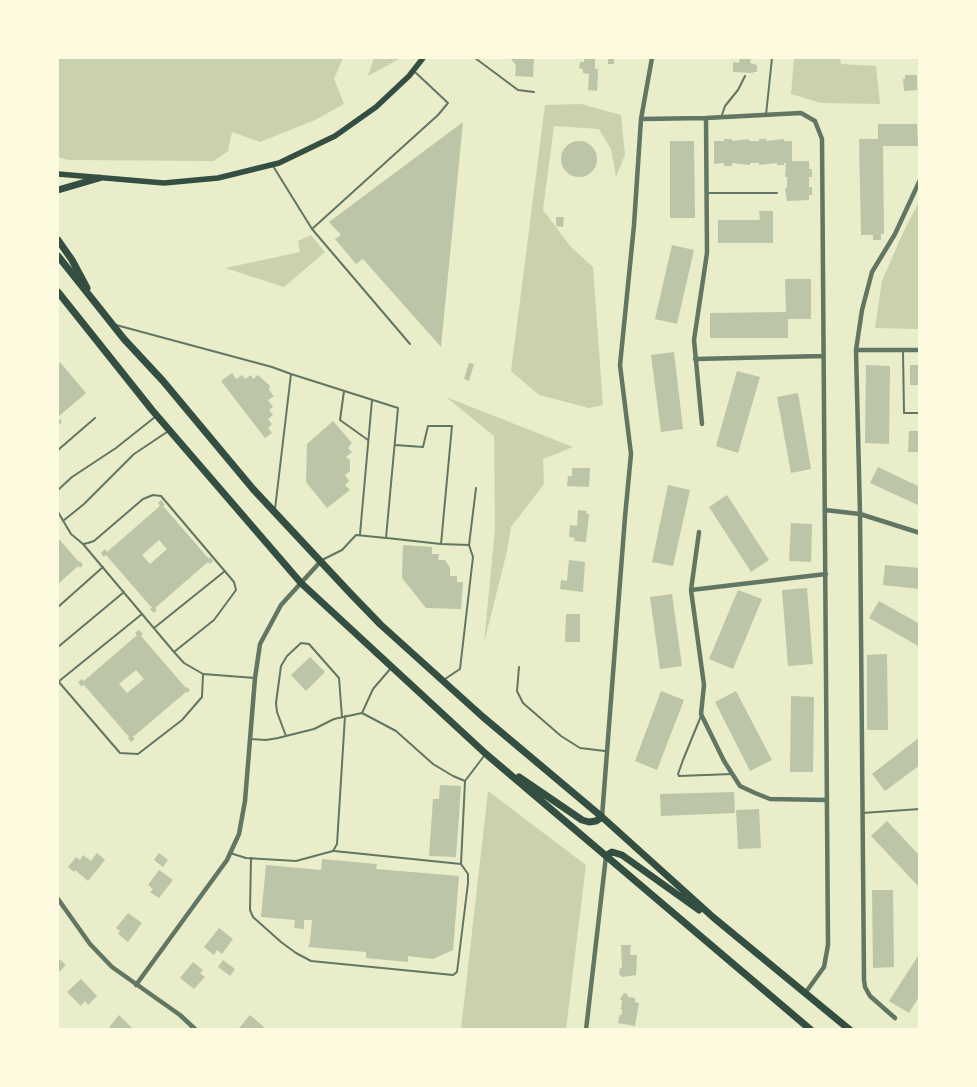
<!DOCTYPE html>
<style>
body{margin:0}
#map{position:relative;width:977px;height:1087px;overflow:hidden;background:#e9edc9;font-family:"Sofia Sans Condensed",sans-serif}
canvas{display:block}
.frame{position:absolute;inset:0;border:59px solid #fefae0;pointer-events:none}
</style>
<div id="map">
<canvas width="977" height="1087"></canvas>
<div class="frame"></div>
</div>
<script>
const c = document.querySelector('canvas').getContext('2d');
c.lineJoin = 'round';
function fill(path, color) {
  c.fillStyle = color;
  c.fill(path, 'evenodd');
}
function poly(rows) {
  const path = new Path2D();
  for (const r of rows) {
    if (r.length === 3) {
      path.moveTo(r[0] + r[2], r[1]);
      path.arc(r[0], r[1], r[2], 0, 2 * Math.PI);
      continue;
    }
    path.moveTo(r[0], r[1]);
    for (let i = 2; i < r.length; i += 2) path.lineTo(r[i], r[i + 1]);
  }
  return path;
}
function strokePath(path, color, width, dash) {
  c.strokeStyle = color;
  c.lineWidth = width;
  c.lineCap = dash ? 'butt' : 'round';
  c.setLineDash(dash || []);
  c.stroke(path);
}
fill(poly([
 [58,58,343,58,334,79,344,104,315,120,260,142,232,132,228,151,214,161,69,160,58,157],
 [374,58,401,58,368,76],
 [794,58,840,58,841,64,876,66,880,104,821,103,791,94],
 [581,104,621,115,625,155,616,177,611,149,599,129,554,126,543,210,571,247,593,267,603,405,589,408,539,395,511,371,545,105],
 [919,202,919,329,875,328,882,281,902,235],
 [311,235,325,252,284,287,225,268,300,252,298,241],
 [446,397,573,447,543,459,544,484,511,527,507,551,484,643,495,529,494,436],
 [488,791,586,865,566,1029,461,1029]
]), '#cad2ad');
fill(poly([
 [513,58,534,58,533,77,515,76,516,65,511,59],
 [584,58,595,58,595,69,598,69,598,74,597,91,588,90,589,74,583,73,583,69,579,68,580,62,584,62],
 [608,58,614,58,614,64,608,64],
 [740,58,751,58,750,63,757,65,757,72,753,72,753,73,733,72,733,62,739,63],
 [905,75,917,75,917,90,904,91,903,79,905,79],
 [463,122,441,347,363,259,356,264,335,239,341,235,329,222],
 [878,124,917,124,918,146,883,146,884,234,881,234,881,240,873,240,873,235,861,235,859,139,878,139],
 [724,139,732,139,732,141,749,139,749,141,759,141,759,139,766,139,766,141,784,139,784,141,792,141,792,161,809,161,809,169,812,169,812,177,809,177,809,187,812,187,812,195,809,195,809,200,787,201,785,188,787,188,787,177,785,177,786,163,784,163,784,165,777,165,777,163,759,165,759,163,750,163,750,165,732,163,732,166,724,166,724,163,714,164,714,141,724,141],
 [579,159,18],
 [670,141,694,141,695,218,670,218],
 [759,211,773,211,773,243,718,243,718,220,760,220],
 [556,217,564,217,563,227,556,226],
 [672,245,694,250,677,324,655,319],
 [785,279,811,279,811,319,788,319,788,338,710,338,710,313,786,312],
 [674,352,683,429,661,432,651,355],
 [60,362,86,393,58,417,62,422,58,426,58,365],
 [469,363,474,364,469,381,464,379],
 [866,365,890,366,889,444,865,443],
 [910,365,920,365,920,385,910,385],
 [737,371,760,377,738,453,716,446],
 [232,373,236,379,242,375,245,379,251,375,253,379,258,375,270,386,269,390,274,396,268,400,273,407,269,410,273,415,268,419,272,424,268,428,272,433,265,438,221,381],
 [798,393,811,469,791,473,777,397],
 [333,421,352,443,348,448,352,452,346,457,350,460,350,471,345,475,349,481,345,485,350,490,327,508,306,482,307,444],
 [909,431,920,431,920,452,908,452],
 [878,467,920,487,920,506,870,483],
 [572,468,590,468,589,487,567,486,568,476,572,476],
 [668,485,690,490,673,566,652,562],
 [727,495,769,560,751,572,709,507],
 [161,500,165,505,163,506,209,559,210,557,213,561,210,564,208,562,155,608,157,610,154,613,150,609,152,608,106,555,104,557,101,553,105,549,107,552,160,506,158,503],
 [159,540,167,549,150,564,142,555],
 [578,510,587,511,586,514,589,514,586,542,574,541,575,538,569,537,570,525,577,526],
 [791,523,812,524,811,562,789,561],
 [58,538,79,562,80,561,83,565,80,568,78,566,58,584],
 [403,545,432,547,432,554,439,554,438,560,445,560,450,568,450,576,457,576,457,582,463,582,461,609,426,608,402,578],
 [569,560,585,562,583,592,560,589,561,580,567,581],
 [885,565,920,568,920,589,883,585],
 [807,588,813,664,788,666,782,590],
 [738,590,762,599,733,669,709,659],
 [672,594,682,666,660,669,650,597],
 [879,601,920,624,920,647,869,618],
 [566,614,580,614,580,642,565,642],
 [139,630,143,634,141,636,186,688,187,687,190,690,187,693,186,692,133,737,135,739,131,742,128,738,129,737,84,685,81,686,78,682,82,679,84,681,137,635,135,633],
 [136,670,144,679,127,693,119,684],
 [887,654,888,730,867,730,867,655],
 [310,657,325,672,306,691,291,675],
 [661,691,684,700,657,770,635,761],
 [736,691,772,760,750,771,715,702],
 [791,696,814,697,813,772,790,772],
 [920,737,920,765,885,791,872,774],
 [440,785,461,786,456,857,429,856,433,799,439,799],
 [734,792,735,813,661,816,660,794],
 [759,809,761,848,738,849,736,810],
 [887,821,920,856,920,888,871,836],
 [97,853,105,860,88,881,75,870,74,872,68,867,76,857,80,860,83,855,91,861],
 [159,853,168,860,163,867,154,860],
 [322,859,377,864,376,869,459,876,453,950,433,959,408,956,408,962,366,958,366,952,308,947,310,943,312,920,304,920,304,929,294,928,295,920,261,917,266,865,321,870],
 [159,870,173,880,159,898,150,892,153,889,148,885],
 [872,890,893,890,894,967,873,968],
 [128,913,142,923,128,942,118,934,120,931,116,928],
 [219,928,233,939,222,954,217,950,214,955,204,947],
 [621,945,631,945,630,955,637,955,636,975,622,977,619,974,620,968,622,968],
 [920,953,920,995,909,1013,889,1001],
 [58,958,66,965,58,973],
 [223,960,235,969,230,976,218,967],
 [193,962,203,970,200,973,205,977,194,989,180,978],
 [81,979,97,996,88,1005,85,1001,81,1006,67,992],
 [624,993,627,994,628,997,635,998,635,1002,639,1003,635,1026,618,1023,620,1014,622,1015,622,1009,621,1009,622,1001,620,999],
 [119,1015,134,1030,107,1030],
 [250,1015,264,1027,261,1030,241,1030,239,1028]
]), '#bcc5a7');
strokePath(poly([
 [475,58,518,90,534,92],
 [722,115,725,106,738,90,745,76],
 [766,115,772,58],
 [273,166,312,229,410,344],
 [707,193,777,193],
 [312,229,438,115,448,103,415,72],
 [116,325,272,367,291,374,398,408,386,538,356,535,342,550,322,560],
 [903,352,904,413,920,413],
 [344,391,340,420,368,440],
 [395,445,423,447,428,426,452,426,441,544,469,545,476,488],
 [58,450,95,418],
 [58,490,72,477,116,448,155,417],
 [275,509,291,374],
 [58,512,71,534,83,544,88,543,94,541,143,499,153,495,161,496,234,582,236,590,214,620,174,652,83,544],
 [63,521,84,504,134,454,167,432],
 [360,534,372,400],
 [387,538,441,544],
 [58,607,103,567],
 [154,628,225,571],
 [58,647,124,592],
 [519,667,517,691,523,703,561,736,580,748,605,751],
 [203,674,255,678],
 [445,679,460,669,473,557,469,545],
 [58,681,120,753,138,754,182,720,202,697,203,674,184,663,174,652],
 [58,682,142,614],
 [362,713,396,731,433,764,453,776,465,781,484,756],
 [701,716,683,760,678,774,679,776,732,774],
 [286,736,277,712,276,703,281,666,287,656,301,643,309,644,339,678,342,717],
 [250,739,266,740,278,738,314,729,334,719,362,713,373,689,391,668],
 [862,813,920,809],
 [334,851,461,864],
 [230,853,246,858,296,861,333,851,337,844,345,716],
 [251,858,250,910,253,917,281,942,296,953,311,961,453,975,457,972,468,883,468,874,461,864,465,781]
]), '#617663', 2);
strokePath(poly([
 [641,119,706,118,801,113,815,121,822,139,828,945,824,967,806,992],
 [856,350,920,350],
 [695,359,823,356],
 [702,424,694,340,707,253,706,118],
 [825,510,860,514,920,533],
 [699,532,691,590,704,685,701,714,724,761,740,786,755,793,770,799,827,800],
 [691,590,826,574],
 [602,817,625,517,631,454,620,365,634,225,641,119,652,58],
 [58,899,90,944,112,967,180,1015,196,1030],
 [136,985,227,860,239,834,245,801,255,678,260,644,281,605,321,561],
 [895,1018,870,996,865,987,864,980,860,514,856,350,862,310,872,272,895,234,920,180],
 [586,1030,606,856]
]), '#617663', 4.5);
strokePath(poly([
 [58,174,164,183,218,178,279,163,335,136,376,107,409,76,423,58]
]), '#344e41', 5.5);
strokePath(poly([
 [58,190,99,178],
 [58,240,72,260,87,288],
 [58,256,124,339,163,381,253,489,351,594,381,625,483,717,602,817,714,918,850,1030],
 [58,292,152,410,301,583,486,754,811,1030],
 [519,777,582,820,589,822,596,821,602,817],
 [606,856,612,852,622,855,699,910]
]), '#344e41', 7);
</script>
